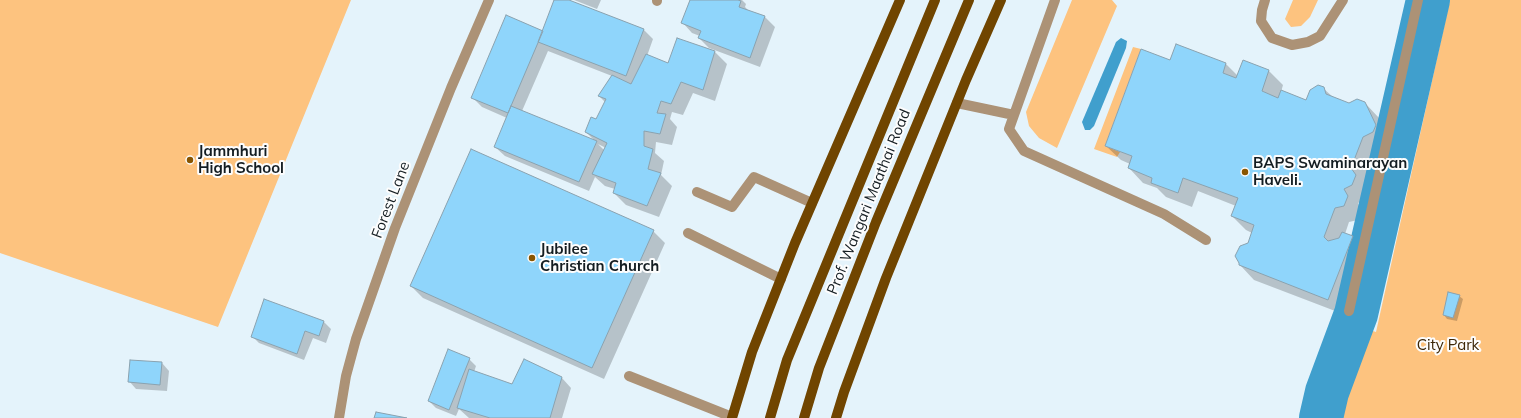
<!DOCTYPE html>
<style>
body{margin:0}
canvas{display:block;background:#e4f3fb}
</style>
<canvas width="1521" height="418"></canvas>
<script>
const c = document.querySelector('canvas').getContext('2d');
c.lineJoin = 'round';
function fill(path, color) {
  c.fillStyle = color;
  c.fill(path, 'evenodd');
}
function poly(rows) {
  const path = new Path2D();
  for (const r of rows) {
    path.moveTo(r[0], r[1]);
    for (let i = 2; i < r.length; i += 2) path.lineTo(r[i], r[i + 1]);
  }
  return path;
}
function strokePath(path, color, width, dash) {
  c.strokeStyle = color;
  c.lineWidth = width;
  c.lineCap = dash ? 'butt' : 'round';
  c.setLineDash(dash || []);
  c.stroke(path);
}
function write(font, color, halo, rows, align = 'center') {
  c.font = font + ' Mulish,sans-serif';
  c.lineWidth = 4;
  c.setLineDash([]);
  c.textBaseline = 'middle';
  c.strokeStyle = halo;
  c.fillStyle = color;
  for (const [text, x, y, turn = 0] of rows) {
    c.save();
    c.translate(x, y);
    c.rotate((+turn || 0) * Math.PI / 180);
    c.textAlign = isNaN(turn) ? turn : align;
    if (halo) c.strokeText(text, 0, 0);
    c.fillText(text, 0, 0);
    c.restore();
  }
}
fill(poly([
 [0,0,351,0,218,327,0,253],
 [1072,0,1112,0,1117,6,1057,148,1039,138,1029,126,1026,112],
 [1293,0,1318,0,1310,17,1301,26,1291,27,1285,19],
 [1450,0,1521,0,1521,418,1334,418,1357,326,1376,332],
 [1133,47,1141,49,1105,146,1120,152,1117,157,1094,149]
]), '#fdc37f');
fill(poly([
 [1121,38,1127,41,1126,48,1094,126,1090,130,1085,130,1082,122,1116,42]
]), '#409fcd');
fill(poly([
 [555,0,567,0,643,29,653,39,647,56,668,64,678,39,715,52,727,64,715,101,693,93,683,115,672,112,670,119,677,127,672,145,656,142,655,153,664,161,661,175,672,186,659,217,626,205,614,193,615,189,605,186,595,177,589,191,505,156,495,147,507,118,482,107,473,98,543,32],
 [548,51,612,76,599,96,606,103,596,121,586,132,596,142,522,111],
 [598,144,606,148,605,151],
 [574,0,601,0,597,9],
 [691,0,742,0,746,4,745,7,750,12,765,17,775,27,760,67,709,48,699,38,700,36,692,33,683,23],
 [1176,45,1226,64,1238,76,1269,71,1283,85,1281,92,1307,102,1323,88,1334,98,1349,104,1365,103,1379,118,1390,140,1388,146,1377,151,1365,183,1370,190,1366,199,1358,203,1361,211,1358,220,1349,222,1345,234,1353,237,1367,252,1343,314,1254,280,1240,265,1252,233,1246,230,1232,216,1236,206,1198,191,1192,207,1166,197,1157,188,1143,183,1129,168,1130,164,1121,160,1106,146,1170,61],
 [653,231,665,243,604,379,423,298,411,286],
 [1459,296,1463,299,1457,321,1447,319,1444,315],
 [324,322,331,329,326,343,313,338,304,360,259,343,252,336],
 [469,359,476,366,474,372,513,385,562,378,571,388,562,418,469,418,459,409,456,416,436,408,429,401],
 [162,363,169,371,167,391,136,389,129,381]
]), '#0003');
strokePath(poly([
 [1321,418,1327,392,1356,314,1428,0]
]), '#409fcd', 44);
const building = poly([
 [554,0,569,0,644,29,626,76,538,42,554,0],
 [690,0,738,0,741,1,739,7,765,16,750,58,698,38,701,31,681,23,690,0],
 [506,15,543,31,508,113,471,98,506,15],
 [677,38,715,51,703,90,681,82,671,104,661,101,657,113,666,114,660,134,644,131,644,146,653,149,648,169,661,173,647,206,613,193,616,183,592,174,607,143,585,132,591,117,596,119,606,99,598,96,612,75,631,84,646,54,668,63,677,38],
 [1176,44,1226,63,1223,73,1236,78,1243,60,1269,70,1262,91,1278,98,1281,90,1306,100,1310,90,1318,85,1324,87,1326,94,1349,103,1357,99,1365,102,1376,125,1373,132,1363,137,1351,168,1356,175,1352,185,1344,189,1348,196,1344,206,1335,208,1324,237,1328,241,1339,238,1342,232,1353,236,1328,300,1239,265,1239,263,1235,256,1240,246,1248,243,1254,225,1231,216,1238,198,1183,178,1178,193,1151,183,1152,178,1128,168,1132,156,1105,146,1141,49,1170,60,1176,44],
 [511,106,597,141,579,182,494,147,511,106],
 [471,149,654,230,592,368,410,286,471,149],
 [1448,292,1460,295,1453,318,1443,315,1448,292],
 [264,299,324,321,319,336,305,331,297,354,251,337,264,299],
 [448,349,470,358,449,410,428,401,448,349],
 [524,359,562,377,550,418,490,418,457,408,469,369,512,384,524,359],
 [130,360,162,362,160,385,128,382,130,360],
 [376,412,407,418,374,418,376,412]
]);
fill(building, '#8fd5fb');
strokePath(building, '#8aa2af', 1);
strokePath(poly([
 [1055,0,1009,129,1024,151,1164,214,1206,240],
 [1265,0,1262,10,1261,21,1272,38,1292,45,1308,42,1320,36,1343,0],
 [657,1,657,0],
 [957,103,1014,115],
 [697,192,732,207,754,177,812,203],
 [688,233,781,279],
 [1349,311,1418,0],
 [629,376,732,417]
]), '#ac9276', 10);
strokePath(poly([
 [339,418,346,376,356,339,395,228,451,88,489,0]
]), '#ac9276', 10);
strokePath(poly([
 [732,418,752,352,795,243,900,0],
 [770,418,787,360,935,0],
 [804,418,819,368,876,222,969,0],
 [836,418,844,392,886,278,966,80,1001,0]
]), '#704500', 10);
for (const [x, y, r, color] of [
 [190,160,4,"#895500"],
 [1245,172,4,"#895500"],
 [532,258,4,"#895500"]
]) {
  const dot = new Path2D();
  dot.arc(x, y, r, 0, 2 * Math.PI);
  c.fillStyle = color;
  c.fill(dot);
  strokePath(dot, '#fdfdfd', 1.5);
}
write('bold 15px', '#141d22', '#fdfdfd', [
 ["Jammhuri",198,151],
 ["High School",198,168],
 ["BAPS Swaminarayan",1253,163],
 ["Haveli.",1253,180],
 ["Jubilee",540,249],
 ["Christian Church",540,266]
], 'left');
write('15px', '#141d22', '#fdfdfd', [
 ["Forest Lane",391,200,-69],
 ["Prof. Wangari Maathai Road",869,202,-68]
]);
write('15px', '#3e2707', '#fdfdfd', [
 ["City Park",1448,345]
]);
</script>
